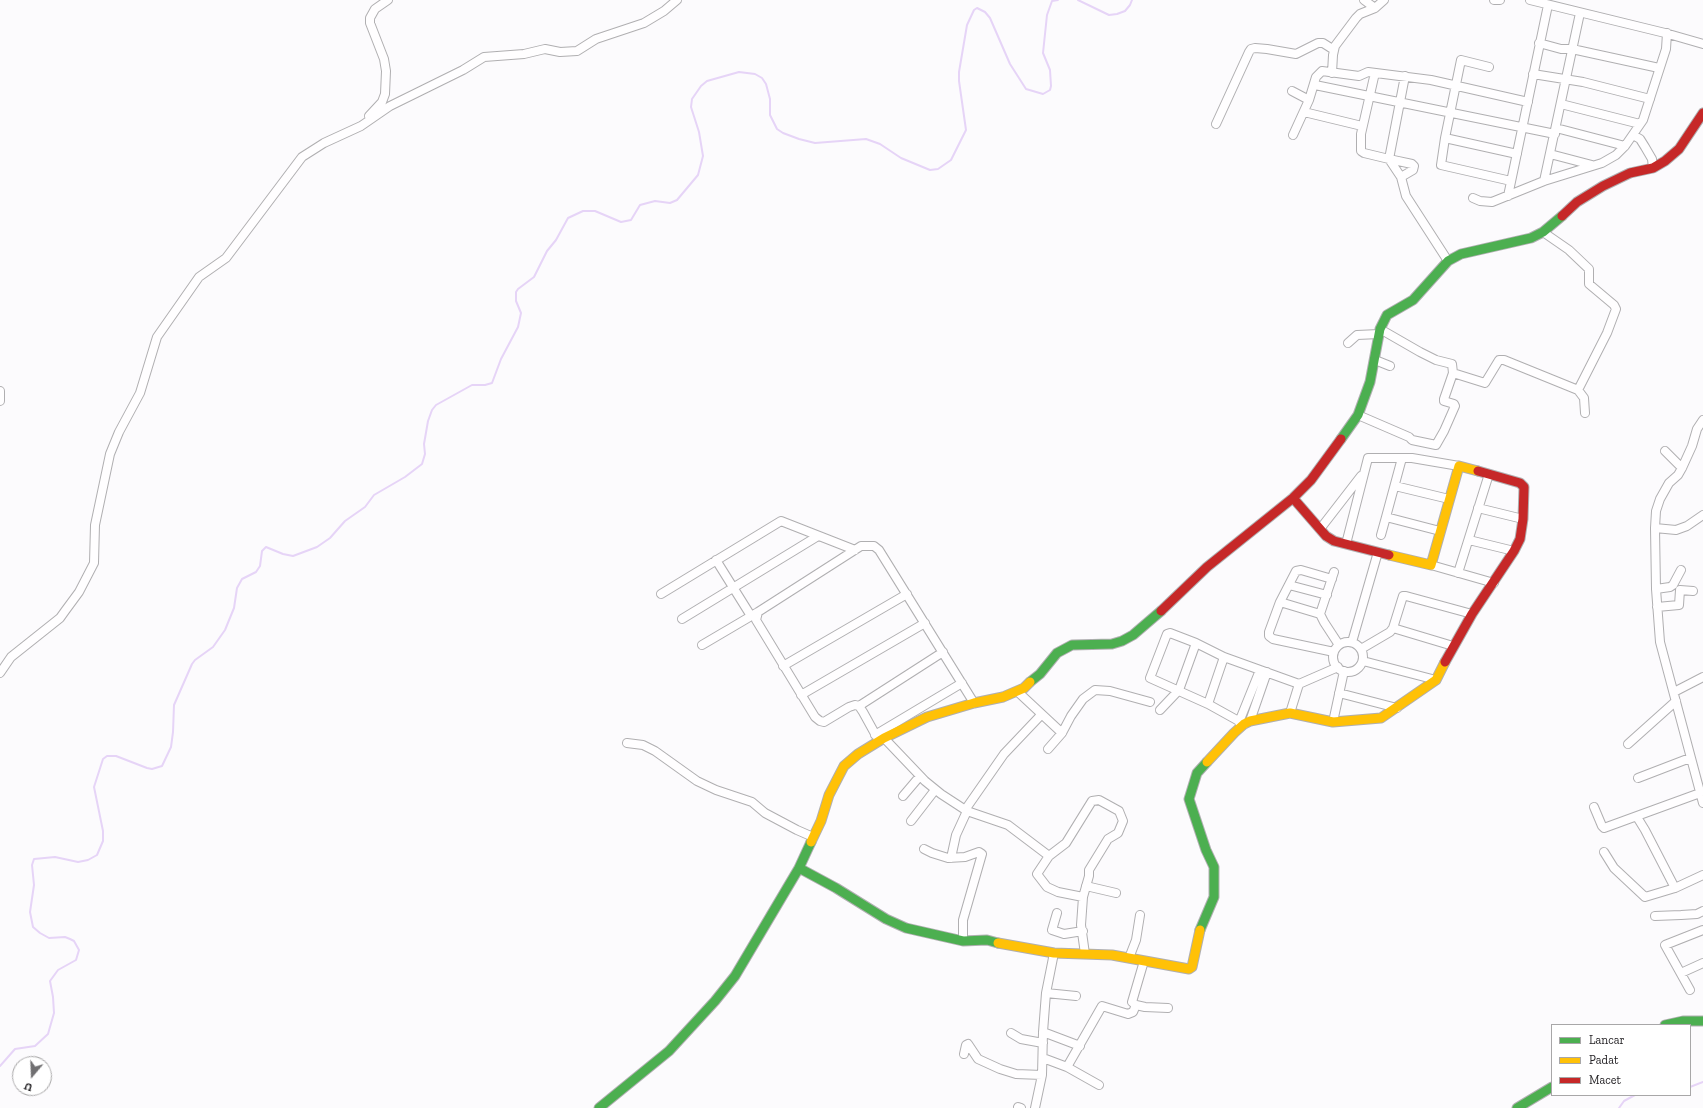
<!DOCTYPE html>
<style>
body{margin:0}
#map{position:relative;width:1703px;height:1108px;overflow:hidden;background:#fcfbfd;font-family:"Zilla Slab",serif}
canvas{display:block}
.legend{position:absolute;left:1551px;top:1024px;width:140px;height:72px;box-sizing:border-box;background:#fff;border:1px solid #a8a7a8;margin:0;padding:5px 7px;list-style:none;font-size:12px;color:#252326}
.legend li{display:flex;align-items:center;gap:8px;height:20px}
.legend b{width:20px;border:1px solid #a8a7a8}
.north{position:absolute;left:12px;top:1056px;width:40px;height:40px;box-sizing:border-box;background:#fff;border:1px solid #a8a7a8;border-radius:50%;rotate:199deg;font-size:11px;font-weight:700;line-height:16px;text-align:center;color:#252326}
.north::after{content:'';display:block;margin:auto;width:14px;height:18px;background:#706f71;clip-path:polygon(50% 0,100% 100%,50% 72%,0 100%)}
</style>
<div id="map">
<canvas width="1703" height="1108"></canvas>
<ul class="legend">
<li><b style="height:5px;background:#4caf50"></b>Lancar</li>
<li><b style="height:5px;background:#ffc107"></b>Padat</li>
<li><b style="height:5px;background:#c62828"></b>Macet</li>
</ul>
<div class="north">U</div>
</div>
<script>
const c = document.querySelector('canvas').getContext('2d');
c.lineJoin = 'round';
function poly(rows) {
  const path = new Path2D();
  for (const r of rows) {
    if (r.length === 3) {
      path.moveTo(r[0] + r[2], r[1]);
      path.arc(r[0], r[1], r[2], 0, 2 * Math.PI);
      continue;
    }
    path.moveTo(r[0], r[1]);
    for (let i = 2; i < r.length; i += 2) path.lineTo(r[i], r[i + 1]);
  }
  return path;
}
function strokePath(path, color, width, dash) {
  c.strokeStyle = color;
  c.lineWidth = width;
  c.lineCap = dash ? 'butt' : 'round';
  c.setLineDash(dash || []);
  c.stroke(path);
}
strokePath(poly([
 [1078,0,1109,15,1117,14,1125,11,1130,5,1132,0],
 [0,1066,15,1049,35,1046,48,1034,54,1013,53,997,50,981,58,970,76,960,79,950,74,941,70,939,65,937,49,938,40,933,33,927,30,912,34,885,32,865,34,859,55,857,78,862,88,860,97,855,103,841,103,831,94,787,103,759,107,756,116,756,147,768,152,769,162,766,171,747,173,732,174,705,192,664,195,660,213,647,225,630,234,608,237,588,242,579,256,572,260,566,262,551,266,547,283,554,293,556,317,547,330,538,345,521,365,507,374,495,405,477,422,464,425,454,424,444,428,421,432,410,436,405,472,385,485,385,492,383,501,359,518,327,521,313,516,301,516,292,518,289,534,277,547,251,556,240,568,218,583,211,595,211,621,222,631,220,640,205,655,201,670,203,677,200,698,175,703,156,699,132,691,107,692,99,701,86,707,81,739,72,755,74,762,78,766,84,770,99,770,115,777,129,783,133,799,139,815,143,866,139,880,144,901,158,930,170,938,169,951,160,966,130,959,81,959,72,967,25,974,10,977,8,985,12,990,18,1010,64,1026,89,1043,94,1050,90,1051,86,1050,70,1043,53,1047,15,1052,1,1058,0],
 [1690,1087,1703,1082],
 [1619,1108,1624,1101,1635,1095]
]), '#e6d4f7', 2);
const street = poly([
 [1364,0,1375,8],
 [1494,0,1500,0],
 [1530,0,1665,33,1703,44],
 [1539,43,1561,49,1572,49,1659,68],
 [1489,67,1461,60,1445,138,1517,154],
 [1332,73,1333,55,1335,46,1356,18,1360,14,1375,8,1384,0],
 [1533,74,1583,82,1650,99],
 [1374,77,1361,134,1361,151,1364,153,1389,159,1412,164,1414,166,1413,170,1401,177,1389,159,1405,76],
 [1315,85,1555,134],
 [1292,91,1309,100],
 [1561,104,1640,124],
 [1304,112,1362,126],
 [369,116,382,102,385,94,386,71,384,59,370,23,370,18,375,9,388,0],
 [1216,124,1249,52,1251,49,1255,48,1267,49,1296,54,1318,43,1323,43,1334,50],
 [1556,128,1625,146],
 [1293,135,1309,100,1316,77,1322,71,1359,76,1368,72,1431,80,1528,102],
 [1633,135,1640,139,1645,147,1652,159,1653,168],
 [1445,138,1441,165,1511,181],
 [1550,154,1592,165],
 [1401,177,1406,196,1448,261],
 [1544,181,1580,13],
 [1508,196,1548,5],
 [1473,198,1480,201,1492,202,1544,181,1602,163,1616,155,1625,146,1643,120,1666,49,1667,33],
 [1543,232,1569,250,1589,269,1589,284,1614,305,1616,309,1607,333,1578,390],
 [1348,343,1357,335,1379,334],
 [1375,360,1390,366],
 [1453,373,1485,383,1499,360,1504,360,1578,390,1584,398,1585,413],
 [0,391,0,401],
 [1358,415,1409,437,1412,440,1436,445,1444,431,1455,406,1454,404,1444,401,1444,399,1453,373,1452,364,1436,360,1420,352,1380,329],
 [1703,420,1697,429,1692,446,1682,468,1678,475,1669,483,1660,499,1656,511,1655,528,1656,589,1660,642,1703,803],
 [1665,451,1682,468],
 [1402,458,1386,517,1440,531],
 [1395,486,1449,499],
 [1478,508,1523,519],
 [1655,528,1676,530,1687,526,1703,515],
 [1320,529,1361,476],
 [1381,535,1386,517],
 [1469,540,1514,551],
 [1346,544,1368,458,1412,458,1459,466],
 [716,560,751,616],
 [1431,565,1494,583],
 [1334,572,1320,614,1324,622,1339,645],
 [1458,573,1489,474],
 [1332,579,1301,570,1296,571,1280,602,1269,632,1269,636,1273,639,1334,652],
 [1289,585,1327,595],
 [1656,589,1670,587,1673,585,1681,570],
 [661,594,781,521,855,550],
 [1280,602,1320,614],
 [1657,607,1679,605,1680,590,1693,591],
 [682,619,818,536],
 [1393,628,1453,646],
 [1352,642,1378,552],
 [1348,657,15],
 [702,645,758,612],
 [1361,649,1390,632,1393,628,1403,596,1406,596,1472,614],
 [1363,661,1436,680],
 [783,666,907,594],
 [0,673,11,657,60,618,65,611,79,592,94,563,95,525,110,454,119,432,140,393,157,337,199,277,226,258,302,157,324,143,361,126,390,106,463,70,484,57,524,54,545,49,560,52,577,51,596,39,644,23,664,11,677,0],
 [1018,692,1062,733],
 [1674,692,1703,677],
 [1339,693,1397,708],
 [801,695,925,623],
 [1208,704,1224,657],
 [859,706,943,652],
 [1160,710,1179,690,1196,643],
 [1290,713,1299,684,1338,667],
 [1250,721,1267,672],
 [1239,722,1260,670],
 [1333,722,1344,671],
 [1244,724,1208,704,1150,678,1167,634,1170,633,1196,643,1224,657,1299,684],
 [875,735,962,683],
 [884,738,925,781,941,794,967,811,1008,825,1049,856,1037,874,1047,887,1058,892,1083,897],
 [879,741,863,712,859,706,855,705,849,707,824,722,820,721,815,717,756,620,758,612,861,546,874,546,879,550,974,703],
 [627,743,643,745,655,751,697,781,716,790,752,802,765,813,797,830,813,837],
 [1628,744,1676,701],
 [1048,749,1062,733,1071,716,1083,699,1095,690,1110,691,1150,702],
 [1638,778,1690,758],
 [903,796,920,776],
 [1594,807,1602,826,1604,828,1700,793],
 [965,810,1004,754,1041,715],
 [1637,817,1645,830,1675,888],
 [911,821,935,790],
 [924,849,932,853,948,858,965,857,979,852,982,854,963,920,963,941],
 [1604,852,1614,868,1645,897,1675,888,1703,875],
 [1049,856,1066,843,1092,801,1099,800,1119,811,1123,821,1118,833,1108,839,1089,870,1089,876,1083,897,1081,925,1085,954],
 [951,858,956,835,967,811],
 [1086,886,1116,893],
 [1057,913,1052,930,1064,934,1083,931],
 [1655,916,1681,915,1697,914,1703,911],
 [1129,958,1136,940,1140,915],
 [1144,961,1132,1002,1136,1005,1145,1007,1168,1008],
 [1681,973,1703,963],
 [1690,990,1665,945,1703,930],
 [1046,993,1076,996],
 [1043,1032,1080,1046],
 [1011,1033,1021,1039,1043,1043],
 [964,1054,966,1045,968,1044,978,1059,1000,1069,1016,1074,1042,1075],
 [1043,1058,1067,1067,1099,1085],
 [1067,1067,1102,1006,1128,1014,1133,1012,1136,1005],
 [1018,1107,1021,1108],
 [1035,1108,1042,1075,1043,1032,1046,993,1054,953]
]);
const fast = poly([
 [1341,439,1358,415,1370,382,1380,329,1387,315,1413,300,1448,261,1461,254,1531,238,1543,232,1562,216],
 [1030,682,1040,674,1057,653,1072,645,1112,644,1122,641,1133,635,1161,611],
 [799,868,836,888,886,919,906,928,963,941,987,940,998,943],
 [1200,930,1214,897,1214,867,1206,850,1189,799,1197,773,1207,762],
 [1665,1025,1683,1021,1703,1021],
 [599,1108,669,1051,715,1001,735,976,799,868,811,842],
 [1517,1108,1552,1087]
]);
const slow = poly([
 [1389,555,1431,565,1459,466,1478,471],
 [1207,762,1234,733,1244,724,1250,721,1290,713,1333,722,1381,718,1436,680,1445,662],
 [811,842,821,821,829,795,844,766,858,754,884,738,927,717,974,703,1003,697,1024,688,1030,682],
 [998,943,1054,953,1112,955,1189,969,1192,967,1200,930]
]);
const jam = poly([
 [1562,216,1577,202,1603,186,1630,173,1653,168,1665,161,1679,149,1703,113],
 [1293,498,1326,536,1334,541,1389,555],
 [1161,611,1207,567,1293,498,1311,480,1341,439],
 [1445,662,1472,614,1514,551,1520,539,1523,519,1524,487,1520,483,1478,471]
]);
strokePath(street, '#b0afb1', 10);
strokePath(fast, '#b0afb1', 11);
strokePath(slow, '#b0afb1', 11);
strokePath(jam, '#b0afb1', 11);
strokePath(street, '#fffeff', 8);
strokePath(fast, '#4caf50', 9);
strokePath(slow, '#ffc107', 9);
strokePath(jam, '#c62828', 9);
</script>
